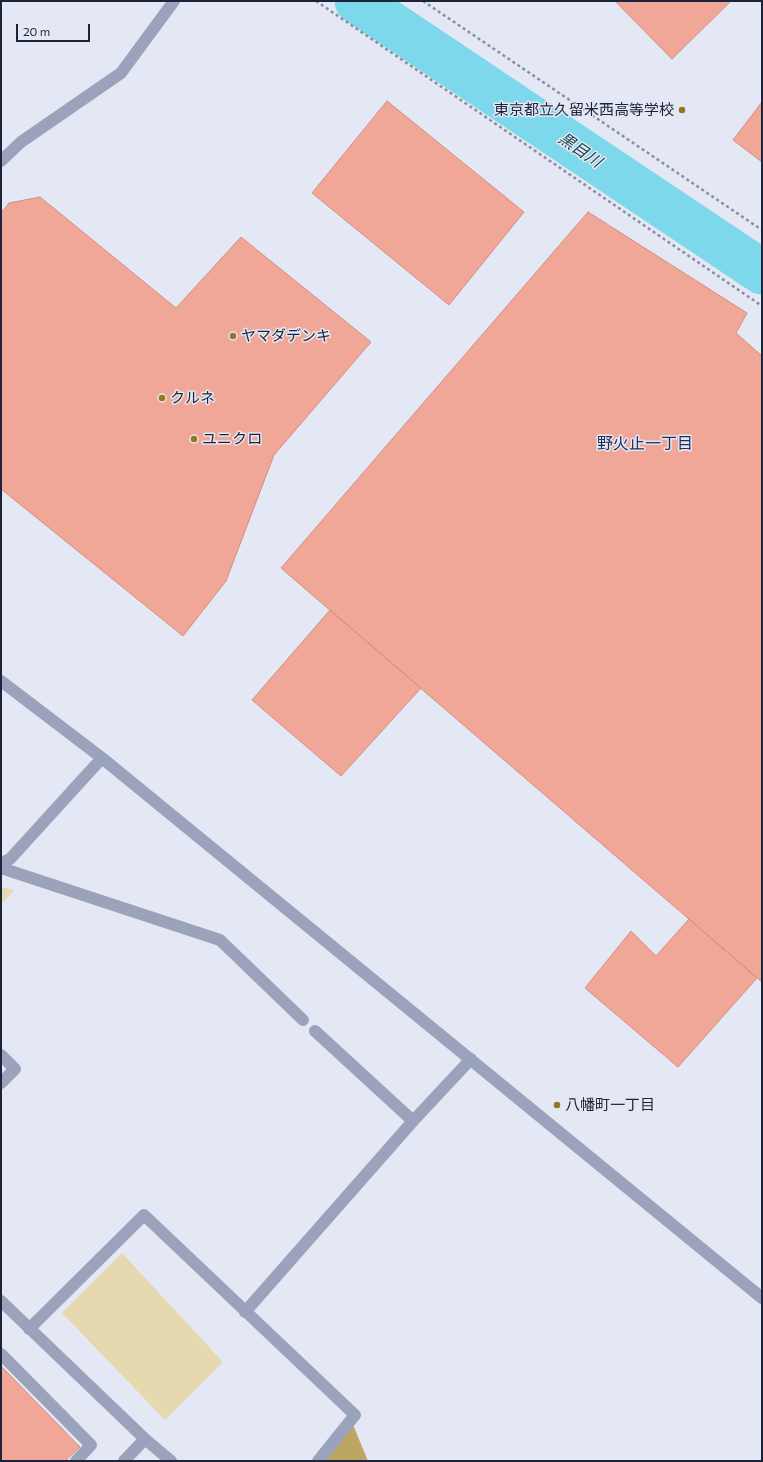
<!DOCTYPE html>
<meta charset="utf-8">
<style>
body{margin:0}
#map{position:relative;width:763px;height:1462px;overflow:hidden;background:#e4e8f4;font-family:Commissioner,sans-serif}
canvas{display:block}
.frame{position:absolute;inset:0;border:2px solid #1d2338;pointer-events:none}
.scale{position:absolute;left:16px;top:24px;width:74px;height:18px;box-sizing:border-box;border:2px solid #1d2338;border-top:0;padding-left:5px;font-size:12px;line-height:14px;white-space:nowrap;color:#1d2338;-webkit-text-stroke:3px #e4e8f4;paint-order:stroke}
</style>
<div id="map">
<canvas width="763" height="1462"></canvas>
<div class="frame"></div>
<div class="scale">20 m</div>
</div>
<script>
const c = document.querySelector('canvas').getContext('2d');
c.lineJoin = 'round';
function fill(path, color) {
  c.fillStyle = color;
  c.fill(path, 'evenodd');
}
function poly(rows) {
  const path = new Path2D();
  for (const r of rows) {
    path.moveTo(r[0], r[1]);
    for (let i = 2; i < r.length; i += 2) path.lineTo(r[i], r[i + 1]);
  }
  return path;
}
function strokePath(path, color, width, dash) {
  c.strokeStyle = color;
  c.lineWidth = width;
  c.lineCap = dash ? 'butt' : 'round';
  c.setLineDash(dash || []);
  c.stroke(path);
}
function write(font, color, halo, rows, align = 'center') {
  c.font = font + ' Commissioner,"Noto Sans JP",sans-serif';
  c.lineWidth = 3;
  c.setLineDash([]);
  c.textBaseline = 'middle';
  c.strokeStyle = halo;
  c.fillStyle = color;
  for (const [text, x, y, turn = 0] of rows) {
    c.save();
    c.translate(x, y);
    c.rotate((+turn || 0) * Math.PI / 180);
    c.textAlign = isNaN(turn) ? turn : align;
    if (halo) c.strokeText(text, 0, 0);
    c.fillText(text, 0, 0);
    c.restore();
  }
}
fill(poly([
 [1,887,14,890,1,905],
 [122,1253,223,1362,165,1420,62,1313]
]), '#e7d9af');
fill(poly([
 [351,1420,368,1461,318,1461]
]), '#bca662');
strokePath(poly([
 [357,1,762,272]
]), '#7cd8ea', 45);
const building = poly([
 [615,1,731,1,672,59,615,1],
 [387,101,524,212,449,305,312,193,387,101],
 [762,102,762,162,733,140,762,102],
 [40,197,176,308,241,237,371,342,274,455,226,581,183,636,1,489,1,213,9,203,40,197],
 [588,212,747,313,736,333,762,356,762,982,281,568,588,212],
 [330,610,421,688,341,776,252,700,330,610],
 [689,919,757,978,678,1067,585,988,631,931,656,956,689,919],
 [1,1366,80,1447,65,1461,1,1461,1,1366]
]);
fill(building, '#f1a798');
strokePath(building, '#d18f82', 1);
strokePath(poly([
 [316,1,762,306],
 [423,1,762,230]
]), '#8a8f9f', 2.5, [3, 3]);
strokePath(poly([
 [1,161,21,142,121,73,174,1],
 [1,681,102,758,762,1298],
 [1,863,10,859,102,758],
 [1,868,220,940,303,1020],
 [315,1031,413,1121],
 [1,1055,15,1069,1,1083],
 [1,1301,145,1439,171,1461],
 [245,1312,413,1121,471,1059],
 [29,1329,144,1215,355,1415,318,1461],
 [1,1354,91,1445,76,1461],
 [124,1461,145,1439]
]), '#9ba2bb', 12);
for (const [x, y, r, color] of [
 [682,110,4,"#92781f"],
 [233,336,4,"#92781f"],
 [162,398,4,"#92781f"],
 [194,439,4,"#92781f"],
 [557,1105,4,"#92781f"]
]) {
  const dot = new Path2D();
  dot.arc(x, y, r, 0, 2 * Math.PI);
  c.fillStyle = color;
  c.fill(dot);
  strokePath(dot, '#e4e8f4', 1.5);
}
write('15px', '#1d2338', '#e4e8f4', [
 ["東京都立久留米西高等学校",674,110,"right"],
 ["ヤマダデンキ",241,336],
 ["クルネ",170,398],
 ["ユニクロ",202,439],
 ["八幡町一丁目",565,1105]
], 'left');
write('italic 16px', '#18434b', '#e4e8f4', [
 ["黒目川",580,150,34]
]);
write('16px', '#242e5c', '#e4e8f4', [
 ["野火止一丁目",645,444]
]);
</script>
